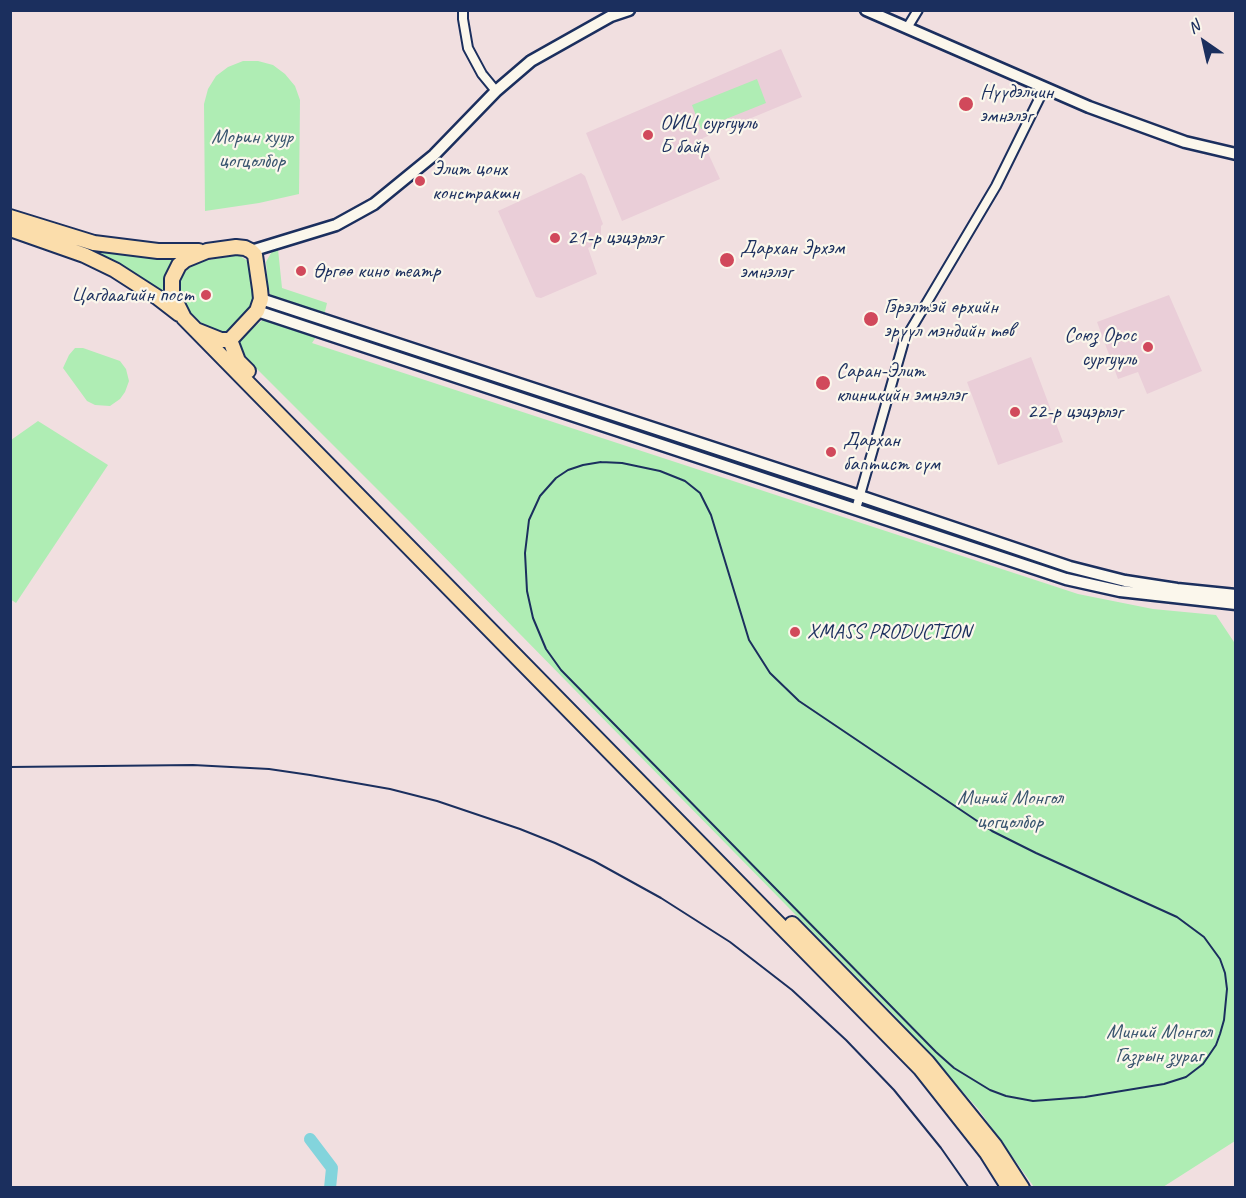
<!DOCTYPE html>
<meta charset="utf-8">
<style>
body{margin:0}
#map{position:relative;width:1246px;height:1198px;overflow:hidden;background:#f1dfe0;font-family:Caveat,sans-serif}
canvas{display:block}
.frame{position:absolute;inset:0;border:12px solid #1b2f5e;pointer-events:none}
.north{position:absolute;left:1174px;top:12px;width:60px;height:60px;-webkit-text-stroke:4px #fbf7ec;paint-order:stroke;rotate:326deg;font-size:16px;font-weight:700;line-height:24px;text-align:center;color:#1b2f5e}
.north::after{content:'';display:block;margin:auto;width:21px;height:27px;background:#1b2f5e;clip-path:polygon(50% 0,100% 100%,50% 72%,0 100%)}
</style>
<div id="map">
<canvas width="1246" height="1198"></canvas>
<div class="frame"></div>
<div class="north">N</div>
</div>
<script>
const c = document.querySelector('canvas').getContext('2d');
c.lineJoin = 'round';
function fill(path, color) {
  c.fillStyle = color;
  c.fill(path, 'evenodd');
}
function poly(rows) {
  const path = new Path2D();
  for (const r of rows) {
    path.moveTo(r[0], r[1]);
    for (let i = 2; i < r.length; i += 2) path.lineTo(r[i], r[i + 1]);
  }
  return path;
}
function strokePath(path, color, width, dash) {
  c.strokeStyle = color;
  c.lineWidth = width;
  c.lineCap = dash ? 'butt' : 'round';
  c.setLineDash(dash || []);
  c.stroke(path);
}
function write(font, color, halo, rows, align = 'center') {
  c.font = font + ' Caveat,sans-serif';
  c.lineWidth = 4.5;
  c.setLineDash([]);
  c.textBaseline = 'middle';
  c.strokeStyle = halo;
  c.fillStyle = color;
  for (const [text, x, y, turn = 0] of rows) {
    c.save();
    c.translate(x, y);
    c.rotate((+turn || 0) * Math.PI / 180);
    c.textAlign = isNaN(turn) ? turn : align;
    if (halo) c.strokeText(text, 0, 0);
    c.fillText(text, 0, 0);
    c.restore();
  }
}
fill(poly([
 [781,49,802,97,703,138,702,140,720,179,622,221,586,133],
 [581,173,585,176,603,224,601,226,601,241,588,248,597,274,541,298,536,297,498,211],
 [1169,295,1202,371,1147,394,1138,372,1118,379,1097,322],
 [1031,357,1063,442,998,465,967,382]
]), '#eaced8');
fill(poly([
 [243,61,258,61,273,65,285,74,295,86,300,100,299,194,259,203,205,211,204,104,208,89,216,76,228,67],
 [757,79,766,103,701,129,692,105],
 [11,222,175,257,176,262,167,280,165,292,161,296],
 [278,249,282,288,327,303,324,316,272,299,268,288,266,262,271,253],
 [239,255,249,262,254,296,251,307,243,317,229,331,223,334,209,330,186,308,180,297,179,288,183,274,192,265,203,261],
 [265,318,318,334,312,343,1078,594,1153,609,1216,615,1236,645,1235,1141,1163,1187,1034,1187,979,1110,894,1015,410,522,247,359,244,363,236,342],
 [75,348,83,348,120,361,126,369,129,381,125,392,120,399,110,406,95,405,87,401,63,368,69,355],
 [38,421,108,465,16,603,10,599,11,440]
]), '#afedb4');
strokePath(poly([
 [310,1139,332,1168,330,1188]
]), '#83d4dc', 12);
const street = poly([
 [463,10,463,19,468,48,482,74,496,91],
 [907,28,918,10],
 [856,509,904,341,996,186,1044,89]
]);
const secondary = poly([
 [866,10,1089,107,1185,142,1236,154],
 [251,251,336,225,374,204,434,155,496,91,531,61,611,16,629,10],
 [261,299,860,496,1070,567,1125,581,1177,589,1236,595],
 [257,311,1066,579,1120,591,1236,604]
]);
const highway = poly([
 [10,217,94,243,158,251,199,251],
 [10,229,84,255,115,270,157,297,179,314],
 [196,330,221,340,230,340,257,311,261,299,260,289,255,255,251,251,245,248,236,247,207,251,185,260,179,265,172,279,172,294,184,318,920,1068,987,1153,1009,1188],
 [230,340,238,361,248,371],
 [792,924,927,1062,995,1146,1022,1188]
]);
strokePath(street, '#1b2f5e', 12);
strokePath(secondary, '#1b2f5e', 15);
strokePath(highway, '#1b2f5e', 18);
strokePath(street, '#fbf7ec', 8);
strokePath(secondary, '#fbf7ec', 10);
strokePath(highway, '#fbddab', 14);
strokePath(poly([
 [601,462,622,463,660,471,685,481,700,493,711,515,749,640,770,673,799,701,992,831,1036,853,1177,917,1204,937,1220,959,1225,973,1227,989,1224,1020,1220,1034,1216,1045,1203,1064,1186,1077,1164,1084,1085,1097,1033,1101,1006,1096,990,1090,954,1068,936,1052,561,670,546,649,533,618,527,591,525,553,529,520,540,496,556,478,568,470,583,465,601,462],
 [10,767,193,765,269,769,310,775,390,789,437,801,520,829,555,843,594,861,661,898,730,942,792,990,846,1040,894,1090,941,1148,969,1188]
]), '#1b2f5e', 2);
for (const [x, y, r, color] of [
 [966,104,8,"#d1495b"],
 [648,135,6,"#d1495b"],
 [420,181,6,"#d1495b"],
 [555,238,6,"#d1495b"],
 [727,260,8,"#d1495b"],
 [301,271,6,"#d1495b"],
 [206,295,6,"#d1495b"],
 [871,319,8,"#d1495b"],
 [1148,347,6,"#d1495b"],
 [823,383,8,"#d1495b"],
 [1015,412,6,"#d1495b"],
 [831,452,6,"#d1495b"],
 [795,632,6,"#d1495b"]
]) {
  const dot = new Path2D();
  dot.arc(x, y, r, 0, 2 * Math.PI);
  c.fillStyle = color;
  c.fill(dot);
  strokePath(dot, '#fbf7ec', 2);
}
write('21px', '#1b2f5e', '#fbf7ec', [
 ["Нүүдэлчин",980,92],
 ["эмнэлэг",980,116],
 ["ОИЦ сургууль",660,123],
 ["Б байр",660,147],
 ["Элит цонх",432,169],
 ["констракшн",432,193],
 ["21-р цэцэрлэг",567,238],
 ["Дархан Эрхэм",740,248],
 ["эмнэлэг",740,272],
 ["Өргөө кино театр",313,271],
 ["Цагдаагийн пост",194,295,"right"],
 ["Гэрэлтэй өрхийн",884,307],
 ["эрүүл мэндийн төв",884,331],
 ["Союз Орос",1136,335,"right"],
 ["сургууль",1136,359,"right"],
 ["Саран-Элит",836,371],
 ["клиникийн эмнэлэг",836,395],
 ["22-р цэцэрлэг",1027,412],
 ["Дархан",843,440],
 ["баптист сүм",843,464],
 ["XMASS PRODUCTION",807,632]
], 'left');
write('21px', '#39556f', '#fbf7ec', [
 ["Морин хуур",252,137],
 ["цогцолбор",252,161],
 ["Миний Монгол",1010,798],
 ["цогцолбор",1010,822],
 ["Миний Монгол",1159,1032],
 ["Газрын зураг",1159,1056]
]);
</script>
